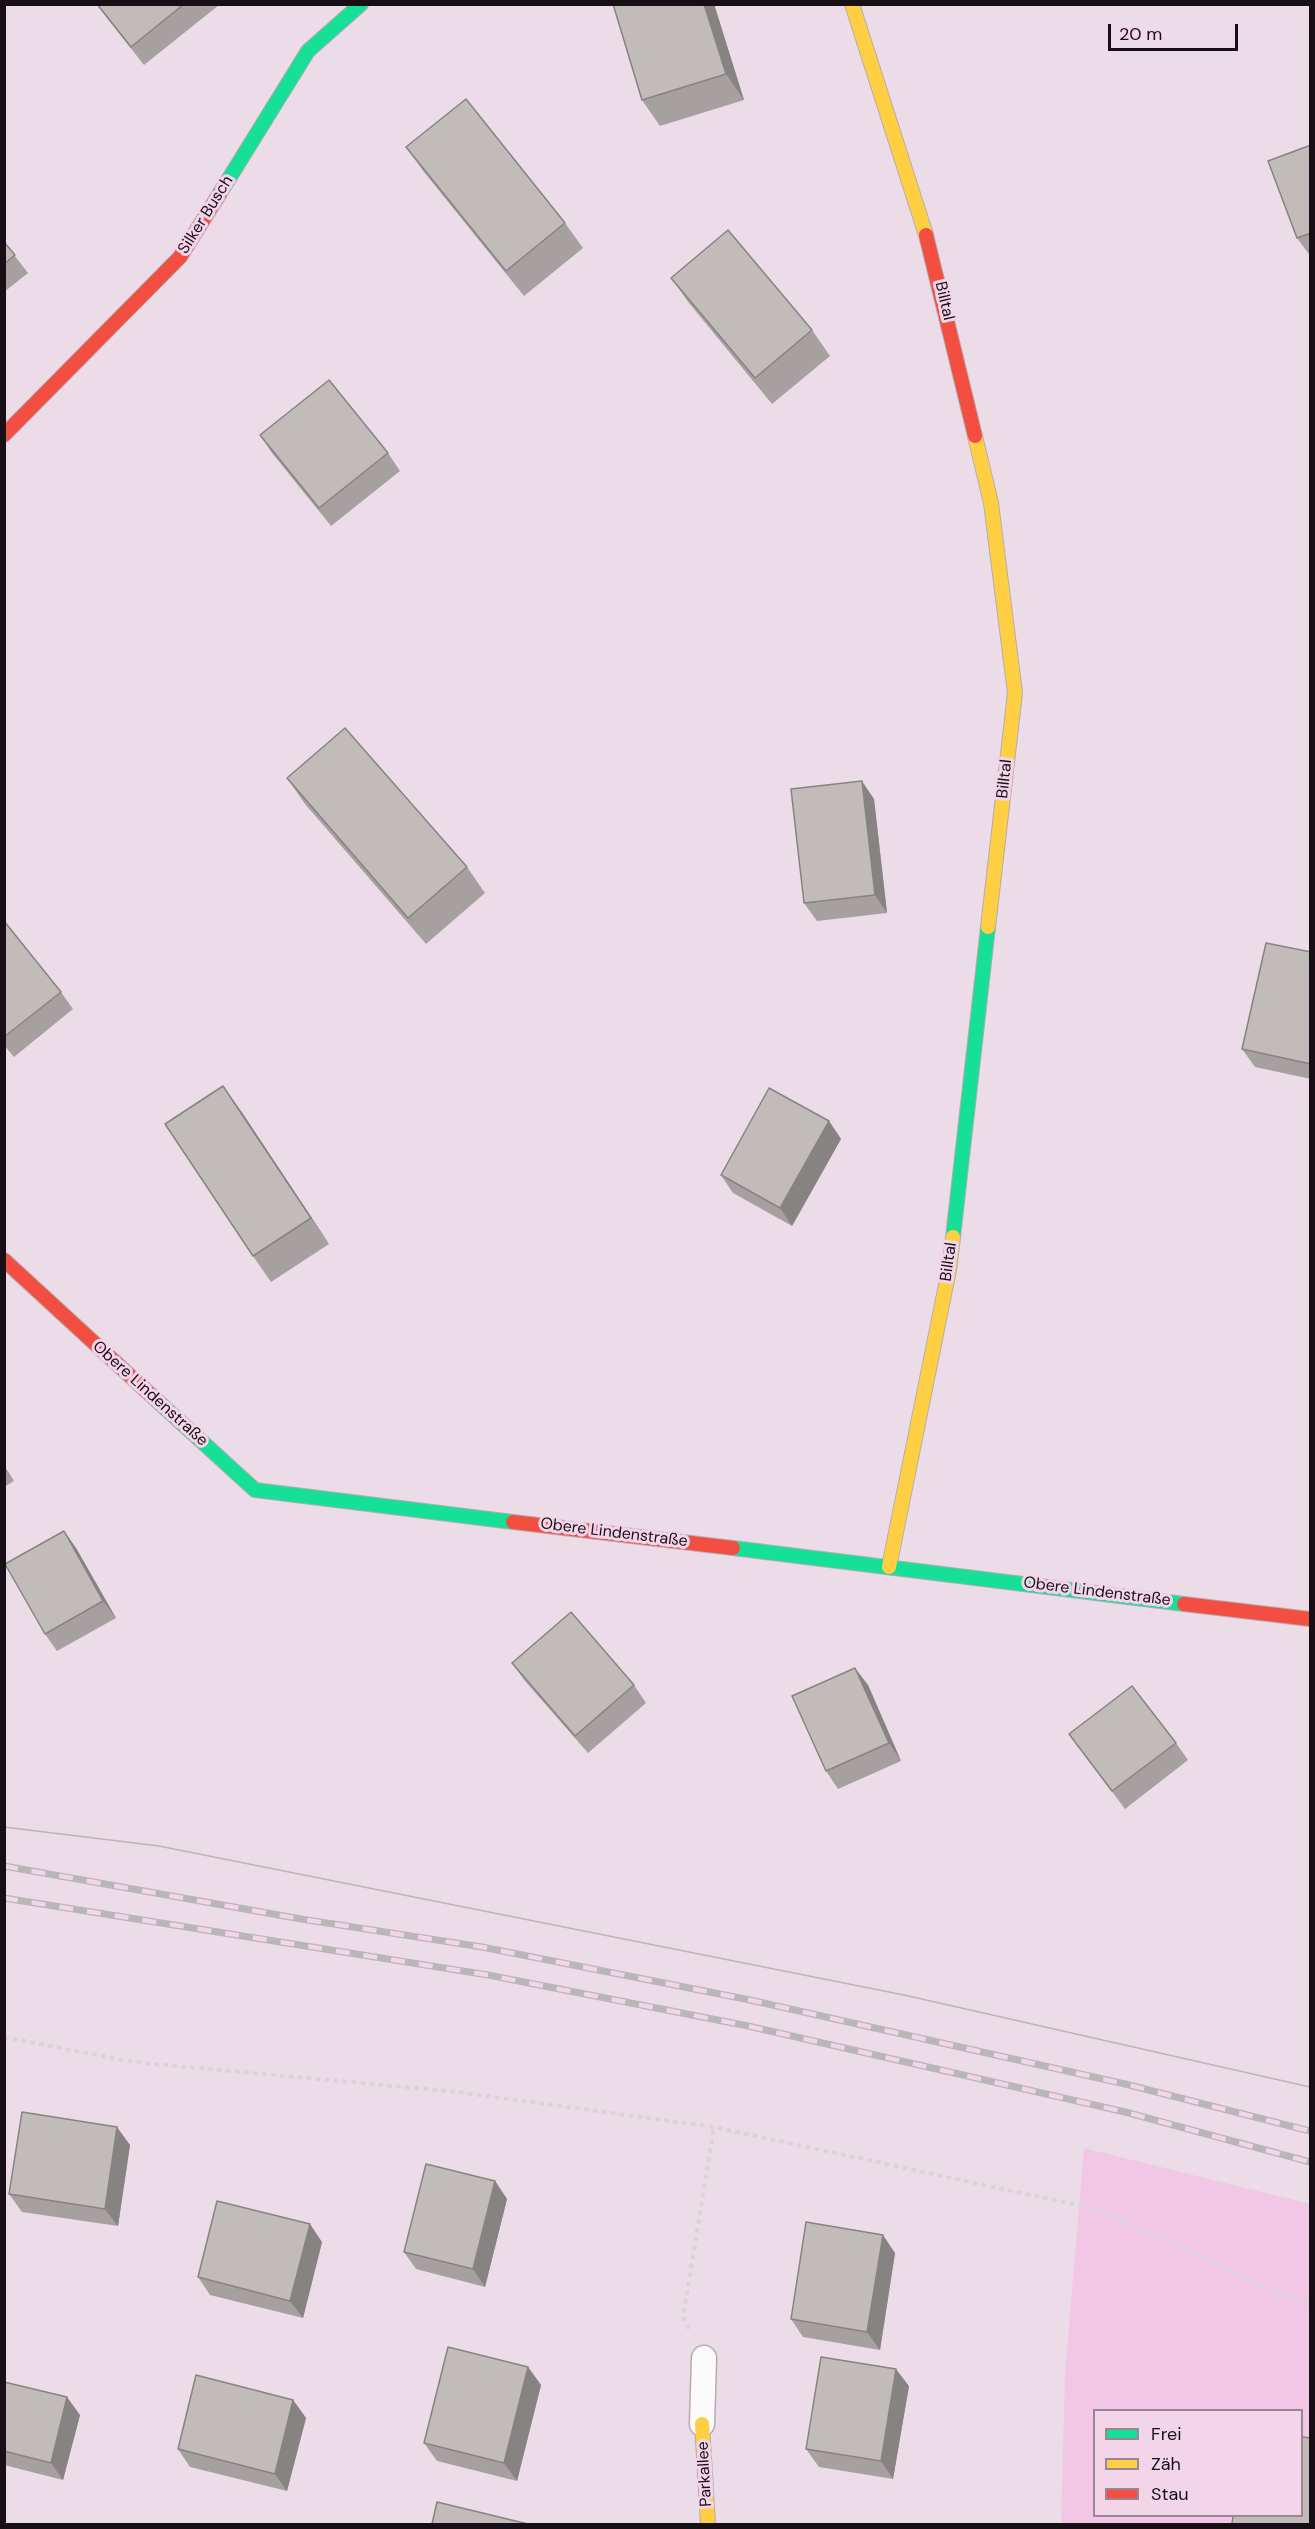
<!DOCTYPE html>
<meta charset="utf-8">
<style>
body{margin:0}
#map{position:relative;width:1315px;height:2529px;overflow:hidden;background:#ecdce7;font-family:"DM Sans",sans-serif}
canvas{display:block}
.frame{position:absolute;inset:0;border:6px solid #180e15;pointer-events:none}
.legend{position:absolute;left:1093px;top:2409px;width:210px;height:108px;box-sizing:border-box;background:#f3d5ea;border:2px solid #9b8595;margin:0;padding:8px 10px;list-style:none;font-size:18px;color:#180e15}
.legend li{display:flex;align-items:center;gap:12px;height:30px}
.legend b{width:30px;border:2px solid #9b8595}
.scale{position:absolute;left:1108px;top:24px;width:130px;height:27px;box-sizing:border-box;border:3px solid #180e15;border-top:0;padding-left:8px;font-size:18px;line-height:21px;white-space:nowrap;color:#180e15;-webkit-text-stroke:4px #f3d5ea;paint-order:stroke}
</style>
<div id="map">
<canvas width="1315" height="2529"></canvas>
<div class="frame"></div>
<ul class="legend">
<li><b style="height:8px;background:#16e098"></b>Frei</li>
<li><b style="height:8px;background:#ffcf43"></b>Zäh</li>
<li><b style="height:8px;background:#f24e42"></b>Stau</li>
</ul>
<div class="scale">20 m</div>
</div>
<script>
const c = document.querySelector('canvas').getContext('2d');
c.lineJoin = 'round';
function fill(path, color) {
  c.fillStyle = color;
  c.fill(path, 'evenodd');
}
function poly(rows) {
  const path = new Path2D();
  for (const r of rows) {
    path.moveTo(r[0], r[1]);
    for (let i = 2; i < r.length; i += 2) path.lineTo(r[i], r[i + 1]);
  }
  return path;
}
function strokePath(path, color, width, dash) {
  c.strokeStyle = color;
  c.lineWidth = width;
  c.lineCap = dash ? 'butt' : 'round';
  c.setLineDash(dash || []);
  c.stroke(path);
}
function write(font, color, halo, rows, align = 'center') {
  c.font = font + ' "DM Sans",sans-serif';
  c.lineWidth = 6;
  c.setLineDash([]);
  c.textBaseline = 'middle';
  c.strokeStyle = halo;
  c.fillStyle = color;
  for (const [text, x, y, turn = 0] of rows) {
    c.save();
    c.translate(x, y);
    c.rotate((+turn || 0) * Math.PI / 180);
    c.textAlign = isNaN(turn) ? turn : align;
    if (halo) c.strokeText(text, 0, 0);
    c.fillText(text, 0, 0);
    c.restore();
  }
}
fill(poly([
 [1084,2148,1310,2204,1310,2524,1061,2524,1065,2372],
 [1094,2410,1302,2410,1302,2516,1094,2516]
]), '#f2c7e5');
const lane = poly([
 [702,2424,704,2358]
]);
const fast = poly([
 [220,193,308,51,361,4],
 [953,1237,988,927],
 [153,1397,255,1490,513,1522],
 [733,1548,1184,1604]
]);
const slow = poly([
 [852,4,926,235],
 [975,436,991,503,1015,693,988,927],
 [889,1567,949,1270,953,1237],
 [702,2424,708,2524]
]);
const jam = poly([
 [926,235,975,436],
 [4,435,180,257,220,193],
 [4,1260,153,1397],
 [513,1522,733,1548],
 [1184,1604,1310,1619]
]);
strokePath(lane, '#b7abb3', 27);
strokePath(fast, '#b7abb3', 16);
strokePath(slow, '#b7abb3', 16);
strokePath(jam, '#b7abb3', 16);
strokePath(poly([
 [4,2037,133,2062,458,2092,714,2127,1096,2209,1310,2307],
 [689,2329,683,2317,714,2127]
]), '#d8d4d7', 4, [4.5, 4.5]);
strokePath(lane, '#fcfafb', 24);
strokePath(fast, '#16e098', 14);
strokePath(slow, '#ffcf43', 14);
strokePath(jam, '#f24e42', 14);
strokePath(poly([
 [4,1827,159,1846,904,1995,1310,2087]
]), '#bab6b8', 1.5);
const rail = poly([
 [4,1866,301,1919,482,1947,750,2000,1125,2084,1310,2131],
 [4,1898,488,1975,748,2026,1125,2112,1310,2162]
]);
strokePath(rail, '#bab6b8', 7);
strokePath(rail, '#f3d5ea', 4.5, [14]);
fill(poly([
 [96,4,219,4,219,5,144,65],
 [613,4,714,4,744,100,660,126,642,100],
 [1311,145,1311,257,1297,238],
 [406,147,565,223,583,248,524,296,424,172],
 [4,242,28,273,4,292],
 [671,278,812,330,830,356,772,404,689,303],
 [260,435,388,453,400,471,331,526,272,453],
 [287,778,467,867,485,893,426,944,305,804],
 [874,799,887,913,817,921,804,903],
 [4,921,61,992,73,1009,14,1057,4,1045],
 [1311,952,1311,1079,1255,1067,1242,1049],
 [241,1111,329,1244,271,1282,253,1256],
 [829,1121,841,1139,792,1226,733,1193,721,1175],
 [4,1466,14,1481,4,1487],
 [64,1531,76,1548,116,1618,57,1651,45,1634],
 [512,1663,634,1685,646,1703,588,1753,525,1681],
 [868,1685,901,1761,838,1789,826,1771],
 [1069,1734,1176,1743,1188,1760,1125,1809],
 [130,2145,118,2226,22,2212,9,2194],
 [495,2181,507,2199,485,2287,416,2269,404,2252],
 [322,2242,303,2318,210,2295,198,2277],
 [895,2253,880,2350,803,2337,791,2319],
 [528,2367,541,2385,517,2481,437,2461,424,2443],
 [4,2382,80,2415,63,2480,4,2465],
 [909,2386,893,2479,819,2467,806,2449],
 [293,2400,306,2418,287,2491,190,2467,178,2449]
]), '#a6a1a0');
fill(poly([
 [704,4,714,4,744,100,726,74],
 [862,781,874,799,887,913,875,895],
 [223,1086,241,1111,329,1244,311,1218],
 [829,1121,841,1139,792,1226,780,1208],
 [4,1466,14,1481,4,1468],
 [64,1531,76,1548,116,1618,103,1601],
 [855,1668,868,1685,901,1761,889,1743],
 [117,2127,130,2145,118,2226,105,2209],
 [495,2181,507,2199,485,2287,473,2269],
 [310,2224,322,2242,303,2318,290,2301],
 [883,2235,895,2253,880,2350,867,2332],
 [528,2367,541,2385,517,2481,504,2463],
 [896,2369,909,2386,893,2479,881,2461],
 [67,2397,80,2415,63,2480,51,2463],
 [293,2400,306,2418,287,2491,275,2474]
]), '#878382');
const building = poly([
 [97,4,184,4,131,47,97,4],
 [613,4,704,4,726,74,642,100,613,4],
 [466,99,565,223,506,271,406,147,466,99],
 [1311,145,1311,233,1297,238,1268,161,1311,145],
 [728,230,812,330,755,378,671,278,728,230],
 [4,242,15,255,4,264,4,242],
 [329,380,388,453,319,508,260,435,329,380],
 [345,728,467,867,408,918,287,778,345,728],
 [862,781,875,895,804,903,791,789,862,781],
 [4,921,61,992,4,1037,4,921],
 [1266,943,1311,952,1311,1064,1242,1049,1266,943],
 [223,1086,311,1218,253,1256,165,1124,223,1086],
 [769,1088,829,1121,780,1208,721,1175,769,1088],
 [64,1531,103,1601,45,1634,5,1564,64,1531],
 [571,1612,634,1685,575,1736,512,1663,571,1612],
 [855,1668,889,1743,826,1771,792,1696,855,1668],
 [1132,1686,1176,1743,1112,1791,1069,1734,1132,1686],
 [22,2112,117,2127,105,2209,9,2194,22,2112],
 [426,2164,495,2181,473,2269,404,2252,426,2164],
 [217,2201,310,2224,290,2301,198,2277,217,2201],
 [806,2222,883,2235,867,2332,791,2319,806,2222],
 [448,2347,528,2367,504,2463,424,2443,448,2347],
 [821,2357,896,2369,881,2461,806,2449,821,2357],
 [196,2375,293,2400,275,2474,178,2449,196,2375],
 [4,2382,67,2397,51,2463,4,2451,4,2382],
 [1302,2437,1311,2438,1311,2524,1232,2524,1233,2516,1302,2516,1302,2437],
 [437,2502,528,2524,432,2524,437,2502]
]);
fill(building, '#c1bbba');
strokePath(building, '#878382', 1.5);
write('16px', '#180e15', '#f3d5ea', [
 ["Silker Busch",206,215,-58],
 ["Billtal",944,301,77],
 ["Billtal",1005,779,-84],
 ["Billtal",949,1262,-82],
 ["Obere Lindenstraße",150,1394,42],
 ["Obere Lindenstraße",614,1533,7],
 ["Obere Lindenstraße",1097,1592,7],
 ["Parkallee",705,2474,-93]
]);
</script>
